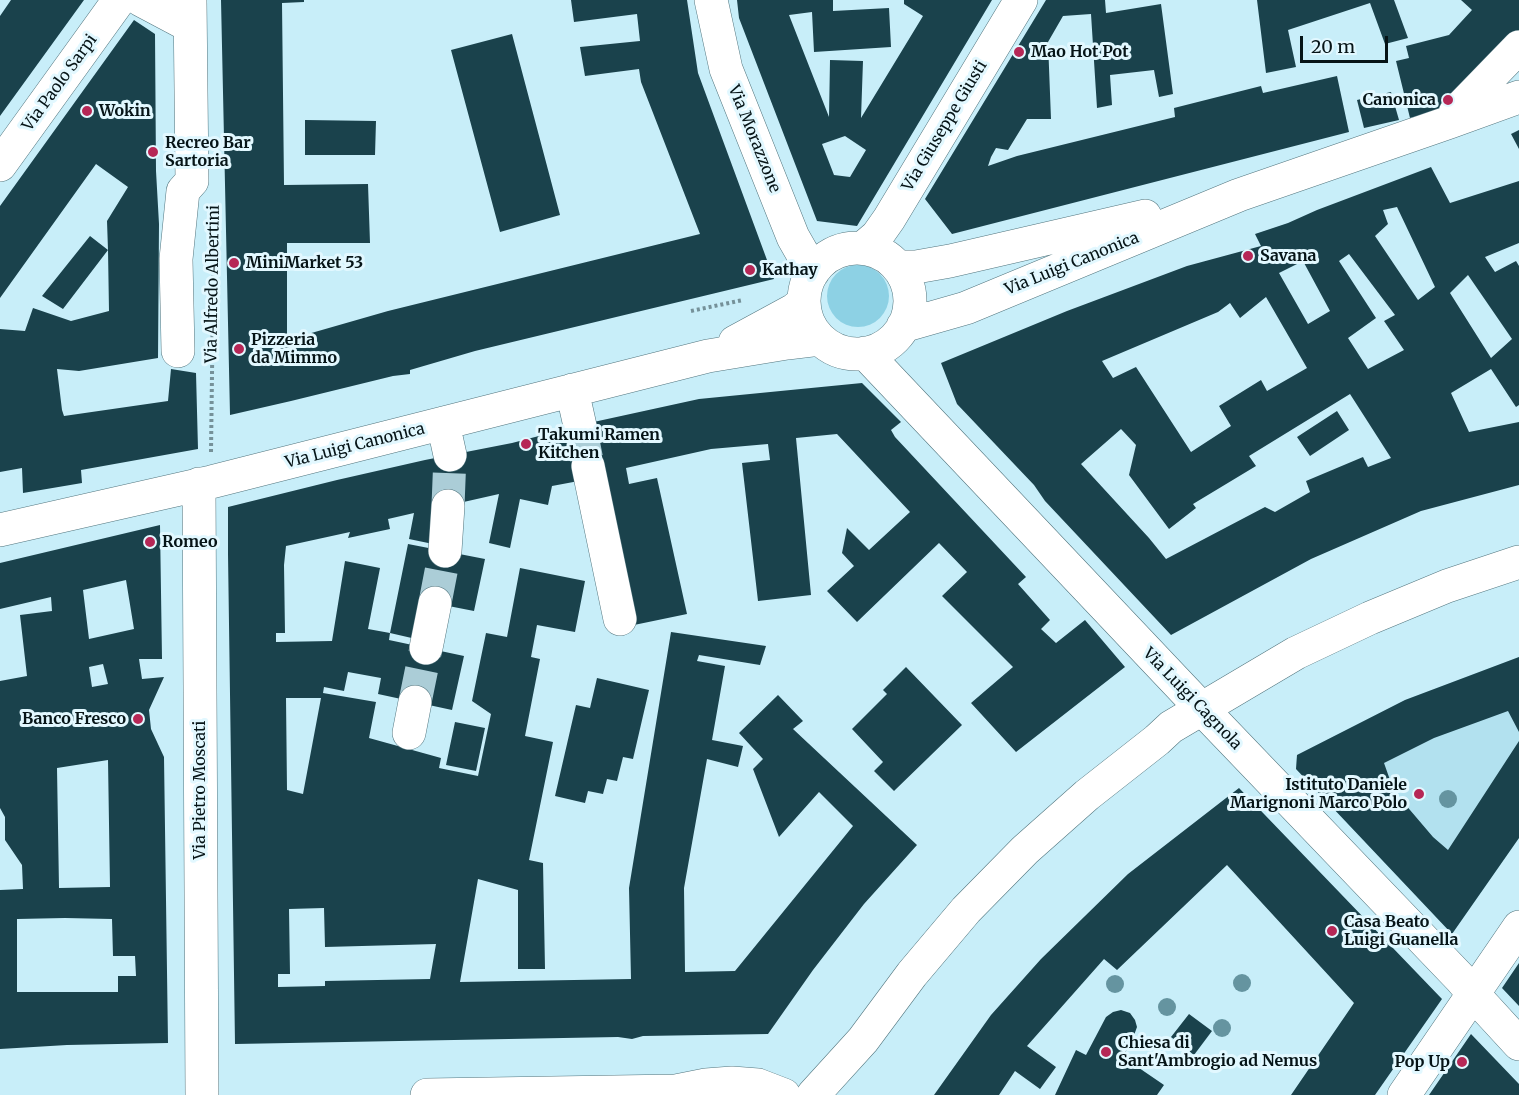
<!DOCTYPE html>
<style>
body{margin:0}
#map{position:relative;width:1519px;height:1095px;overflow:hidden;background:#c8eef9;font-family:Merriweather,serif}
canvas{display:block}
.scale{position:absolute;left:1300px;top:36px;width:88px;height:27px;box-sizing:border-box;border:3px solid #061417;border-top:0;padding-left:8px;font-size:18px;line-height:21px;white-space:nowrap;color:#061417;-webkit-text-stroke:4px #e2f8ff;paint-order:stroke}
</style>
<div id="map">
<canvas width="1519" height="1095"></canvas>
<div class="scale">20 m</div>
</div>
<script>
const c = document.querySelector('canvas').getContext('2d');
c.lineJoin = 'round';
function fill(path, color) {
  c.fillStyle = color;
  c.fill(path, 'evenodd');
}
function poly(rows) {
  const path = new Path2D();
  for (const r of rows) {
    if (r.length === 3) {
      path.moveTo(r[0] + r[2], r[1]);
      path.arc(r[0], r[1], r[2], 0, 2 * Math.PI);
      continue;
    }
    path.moveTo(r[0], r[1]);
    for (let i = 2; i < r.length; i += 2) path.lineTo(r[i], r[i + 1]);
  }
  return path;
}
function strokePath(path, color, width, dash) {
  c.strokeStyle = color;
  c.lineWidth = width;
  c.lineCap = dash ? 'butt' : 'round';
  c.setLineDash(dash || []);
  c.stroke(path);
}
function write(font, color, halo, rows, align = 'center') {
  c.font = font + ' Merriweather,serif';
  c.lineWidth = 6;
  c.setLineDash([]);
  c.textBaseline = 'middle';
  c.strokeStyle = halo;
  c.fillStyle = color;
  for (const [text, x, y, turn = 0] of rows) {
    c.save();
    c.translate(x, y);
    c.rotate((+turn || 0) * Math.PI / 180);
    c.textAlign = isNaN(turn) ? turn : align;
    if (halo) c.strokeText(text, 0, 0);
    c.fillText(text, 0, 0);
    c.restore();
  }
}
fill(poly([
 [1519,657,1519,838,1452,934,1296,769,1297,755,1405,700]
]), '#b2e1ef');
fill(poly([
 [858,296,31]
]), '#8dd1e4');
fill(poly([
 [11,0,84,0,0,116,0,16],
 [221,0,304,0,304,2,282,3,284,185,368,184,370,243,287,243,287,340,388,311,700,234,641,82,639,69,585,76,580,47,640,41,637,14,574,22,571,0,687,0,698,73,774,279,475,351,410,370,410,374,393,376,291,401,230,415],
 [737,0,833,0,833,11,889,8,891,47,814,52,812,12,789,15,829,117,830,60,863,61,861,118,923,16,904,4,904,0,992,0,857,226,817,221,739,18],
 [845,136,866,150,850,177,834,175,822,144],
 [1046,0,1105,0,1106,13,1161,4,1173,94,1159,97,1154,70,1110,75,1112,105,1097,108,1091,14,1063,16,1048,42,1051,119,1027,119,1008,150,996,148,991,157,988,166,1017,156,1175,117,1174,108,1261,86,1263,93,1337,76,1349,132,952,234,925,199],
 [1257,0,1394,0,1408,38,1385,44,1370,3,1288,30,1296,67,1266,73],
 [1461,0,1519,0,1519,32,1448,108,1410,118,1396,61,1409,58,1406,46,1449,35,1472,10],
 [134,20,155,34,156,171,159,224,158,358,79,371,57,369,62,410,64,416,168,401,171,369,196,373,198,449,81,470,82,483,23,493,22,468,0,472,0,329,25,331,33,308,71,321,109,311,108,250,63,309,42,296,90,236,108,250,107,221,128,187,96,164,0,298,0,206],
 [512,34,560,215,500,232,451,50],
 [1391,92,1399,120,1364,128,1357,100],
 [305,120,376,121,375,155,305,155],
 [1519,130,1519,149,1511,134],
 [1431,167,1450,203,1519,181,1519,243,1485,257,1495,272,1516,261,1519,266,1519,405,1516,407,1491,369,1451,393,1469,432,1519,422,1519,485,1421,511,1311,559,1171,635,1045,501,1034,485,957,404,941,363,1067,311,1187,266,1261,246,1255,234,1288,223,1317,210],
 [1397,207,1435,287,1418,300,1375,236,1388,224,1383,210],
 [1349,254,1395,315,1384,321,1404,350,1368,369,1348,338,1376,318,1339,261],
 [1303,261,1330,311,1308,324,1279,273],
 [1468,275,1512,339,1491,358,1450,293],
 [1266,297,1307,368,1267,391,1261,380,1219,406,1231,426,1191,452,1136,367,1113,378,1102,361,1218,312,1230,303,1240,318],
 [1350,394,1391,458,1368,467,1363,457,1306,481,1310,492,1275,512,1265,507,1166,559,1149,538,1081,464,1121,429,1136,445,1129,475,1169,529,1196,508,1193,504,1256,466,1249,456],
 [862,383,901,422,891,430,895,437,1026,577,1018,584,1050,620,1041,629,1056,643,1085,620,1125,667,1016,752,971,703,1013,667,942,596,967,572,939,543,857,622,827,591,854,566,842,553,847,528,869,550,910,512,837,434,796,438,811,595,758,601,742,463,770,460,768,444,711,449,626,468,629,484,657,478,687,614,634,625,584,480,552,486,548,505,520,499,510,548,489,543,499,494,437,508,433,544,409,539,414,513,388,519,390,529,348,538,350,532,286,546,284,565,285,633,276,633,276,642,332,641,345,561,380,568,368,629,390,633,408,544,485,559,474,611,423,601,416,639,390,633,389,640,464,656,452,710,378,694,381,678,348,672,344,691,324,687,323,693,376,702,369,738,441,758,439,768,478,776,491,714,472,701,486,633,507,637,520,568,585,581,575,632,537,625,531,657,540,659,525,736,553,742,529,860,543,863,545,969,518,969,518,890,478,879,460,982,631,979,629,888,671,632,766,646,760,665,699,655,697,661,725,666,712,740,743,746,738,767,707,759,684,888,685,972,735,971,853,826,819,792,779,837,753,769,763,759,739,733,778,695,803,721,793,729,917,845,864,904,813,970,768,1034,643,1036,632,1039,618,1037,235,1044,228,554,228,507,337,480,425,460,512,443,589,423,699,399],
 [286,698,321,698,303,794,287,790],
 [324,908,325,947,436,944,430,979,325,981,325,986,278,987,278,974,290,974,289,909],
 [1337,411,1349,430,1310,456,1297,437],
 [160,525,162,659,139,659,142,679,164,677,149,710,151,729,164,757,168,1043,67,1045,0,1049,0,890,23,889,22,865,5,840,5,817,0,808,0,681,27,676,20,615,52,611,51,597,0,609,0,563],
 [126,580,134,629,89,639,83,590],
 [103,664,108,684,92,687,89,667],
 [108,760,110,887,59,888,57,768],
 [65,918,112,919,113,956,135,956,136,976,118,976,118,992,17,992,17,919],
 [1519,657,1519,732,1508,711,1434,738,1384,763,1390,780,1387,783,1433,837,1448,850,1519,741,1519,838,1452,934,1296,769,1297,755,1405,700],
 [906,667,962,725,894,791,874,771,883,762,852,729,887,694,883,690],
 [597,678,649,690,633,759,623,757,617,781,607,779,603,794,588,791,585,803,555,796,576,705,590,708],
 [455,722,485,728,476,771,446,765],
 [1239,788,1442,999,1375,1095,1291,1095,1354,1003,1227,865,1117,970,1104,959,1027,1046,1056,1067,1040,1089,1015,1071,999,1095,934,1095,991,1015,1041,959,1128,874],
 [1519,963,1519,1006,1502,988],
 [1121,1010,1130,1013,1135,1020,1137,1027,1133,1038,1123,1057,1164,1085,1157,1095,1055,1095,1076,1050,1086,1055,1106,1017,1113,1012],
 [1189,1014,1212,1031,1194,1055,1171,1037],
 [1471,1034,1519,1084,1519,1095,1429,1095]
]), '#1a424c');
strokePath(poly([
 [580,426,588,466],
 [448,506,450,455],
 [435,603,445,551],
 [415,702,426,648]
]), '#abcdd7', 33, [33, 16]);
const minor = poly([
 [141,0,190,26],
 [711,0,726,69,793,237,813,272],
 [1455,113,1519,47],
 [0,165,119,0],
 [857,301,53],
 [863,248,877,236,889,219,1021,0],
 [898,267,916,267,950,261,1145,216],
 [903,326,966,308,1239,195,1450,122,1519,97],
 [735,342,794,310,804,302],
 [178,351,176,259,183,191,192,181,190,0],
 [865,353,1203,710,1460,978,1484,1006,1519,1044],
 [572,390,580,426],
 [443,423,450,455],
 [588,466,620,619],
 [199,484,202,1095],
 [0,530,211,482,708,356,787,343,820,339],
 [445,551,448,506],
 [426,648,435,603],
 [409,733,415,702],
 [427,1095,676,1091,706,1085,732,1083,758,1085,784,1095],
 [1404,1095,1519,927]
]);
const major = poly([
 [813,1095,863,1040,912,974,966,910,1025,850,1087,795,1157,740,1171,727,1296,653,1370,618,1447,586,1519,562]
]);
strokePath(minor, '#52757e', 34);
strokePath(major, '#52757e', 34);
strokePath(poly([
 [691,311,743,300],
 [211,452,214,219]
]), '#759199', 4, [3, 3]);
strokePath(minor, '#fff', 33);
strokePath(major, '#fff', 33);
c.fillStyle = '#6594a0';
for (const [x, y] of [
 [1448,799],
 [1242,983],
 [1115,984],
 [1167,1007],
 [1222,1028]
]) {
  c.beginPath();
  c.arc(x, y, 9, 0, 2 * Math.PI);
  c.fill();
}
for (const [x, y, r, color] of [
 [1019,52,6,"#b62756"],
 [1448,100,6,"#b62756"],
 [87,111,6,"#b62756"],
 [153,152,6,"#b62756"],
 [1248,256,6,"#b62756"],
 [234,263,6,"#b62756"],
 [750,270,6,"#b62756"],
 [239,349,6,"#b62756"],
 [526,444,6,"#b62756"],
 [150,542,6,"#b62756"],
 [138,719,6,"#b62756"],
 [1419,794,6,"#b62756"],
 [1332,931,6,"#b62756"],
 [1106,1052,6,"#b62756"],
 [1462,1062,6,"#b62756"]
]) {
  const dot = new Path2D();
  dot.arc(x, y, r, 0, 2 * Math.PI);
  c.fillStyle = color;
  c.fill(dot);
  strokePath(dot, '#e2f8ff', 2);
}
write('bold 16px', '#061417', '#e2f8ff', [
 ["Mao Hot Pot",1031,52],
 ["Canonica",1436,100,"right"],
 ["Wokin",99,111],
 ["Recreo Bar",165,143],
 ["Sartoria",165,161],
 ["Savana",1260,256],
 ["MiniMarket 53",246,263],
 ["Kathay",762,270],
 ["Pizzeria",251,340],
 ["da Mimmo",251,358],
 ["Takumi Ramen",538,435],
 ["Kitchen",538,453],
 ["Romeo",162,542],
 ["Banco Fresco",126,719,"right"],
 ["Istituto Daniele",1407,785,"right"],
 ["Marignoni Marco Polo",1407,803,"right"],
 ["Casa Beato",1344,922],
 ["Luigi Guanella",1344,940],
 ["Chiesa di",1118,1043],
 ["Sant'Ambrogio ad Nemus",1118,1061],
 ["Pop Up",1450,1062,"right"]
], 'left');
write('16px', '#061417', '#e2f8ff', [
 ["Via Paolo Sarpi",60,83,-54],
 ["Via Giuseppe Giusti",945,126,-59],
 ["Via Morazzone",754,139,68],
 ["Via Luigi Canonica",1072,264,-22],
 ["Via Alfredo Albertini",213,284,-89],
 ["Via Luigi Canonica",355,446,-14],
 ["Via Luigi Cagnola",1192,699,46],
 ["Via Pietro Moscati",200,790,-90]
]);
</script>
